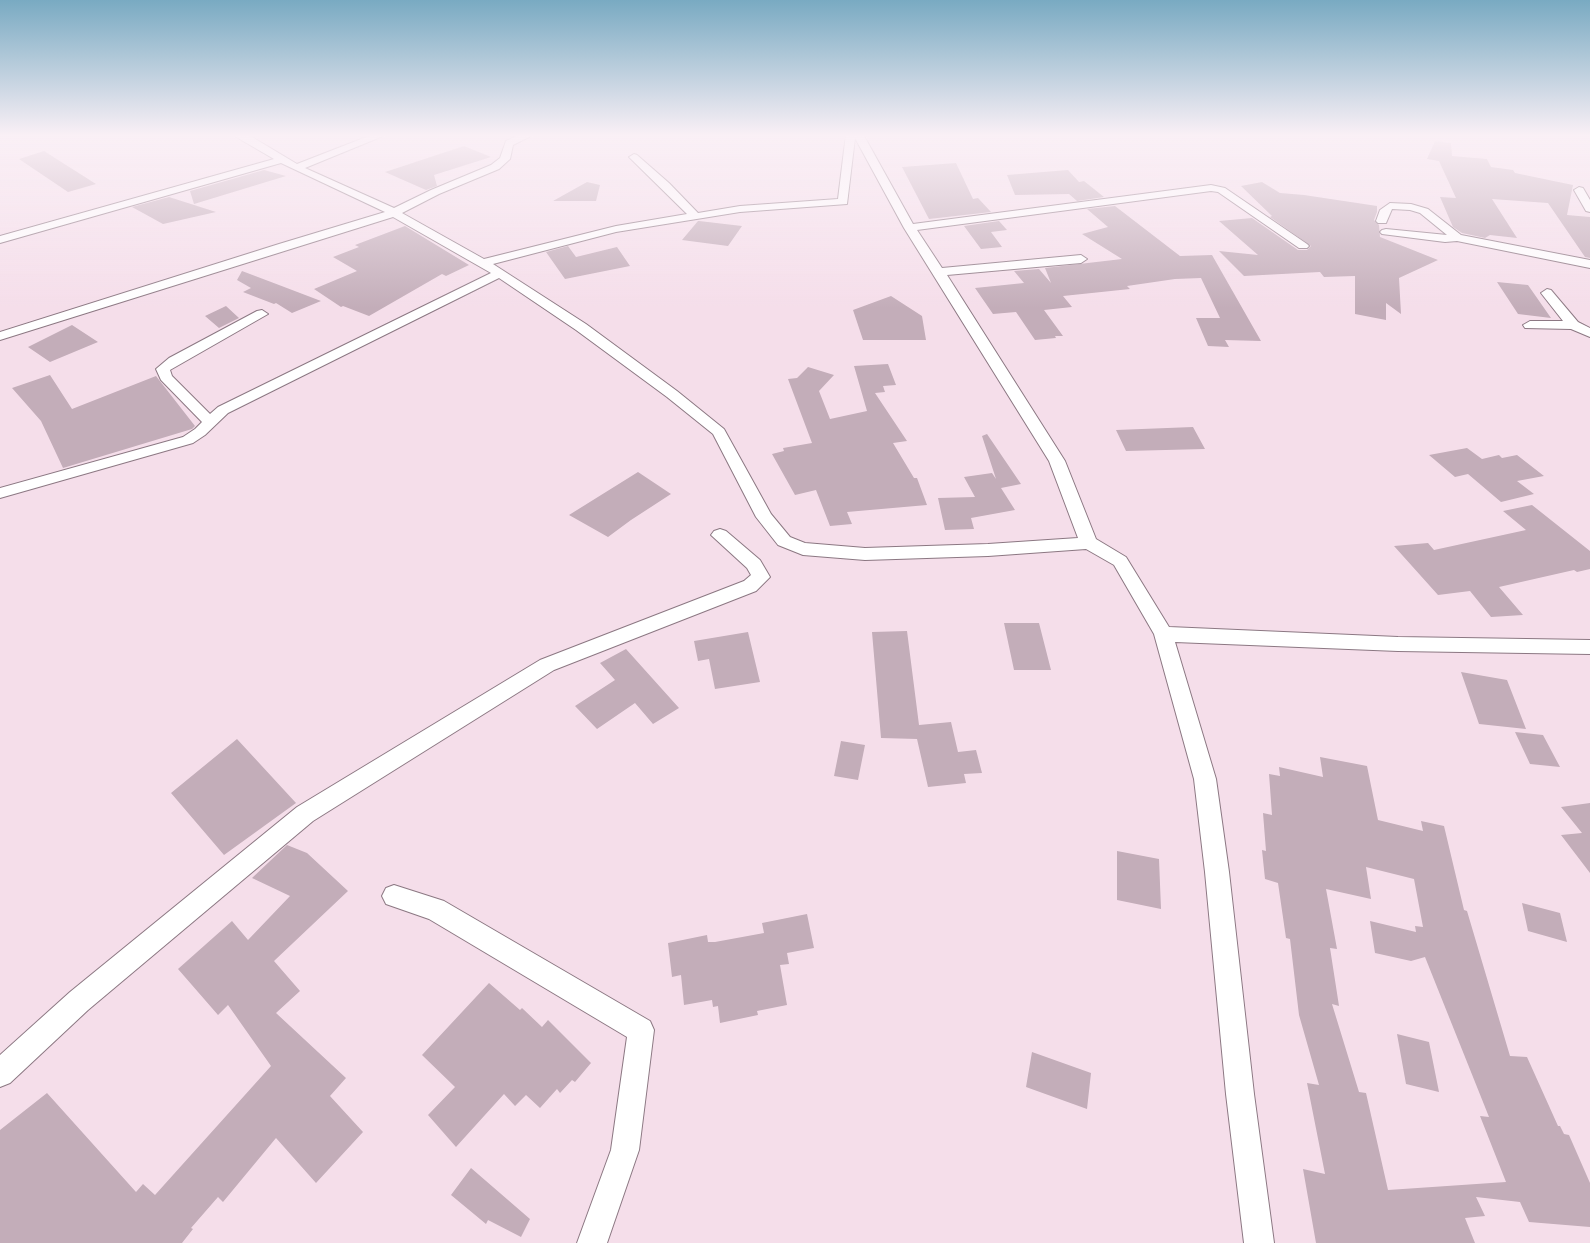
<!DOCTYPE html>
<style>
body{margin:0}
canvas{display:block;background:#f5deea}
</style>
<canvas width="1590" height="1243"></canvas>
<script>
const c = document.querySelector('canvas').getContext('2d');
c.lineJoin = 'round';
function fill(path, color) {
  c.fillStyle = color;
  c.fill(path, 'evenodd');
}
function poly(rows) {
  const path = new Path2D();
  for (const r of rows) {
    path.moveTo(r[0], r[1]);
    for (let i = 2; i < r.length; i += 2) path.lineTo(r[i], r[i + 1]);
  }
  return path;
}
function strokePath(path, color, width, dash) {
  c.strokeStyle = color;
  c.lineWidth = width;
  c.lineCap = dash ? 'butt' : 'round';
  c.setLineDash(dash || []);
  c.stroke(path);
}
fill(poly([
 [1435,141,1451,143,1452,156,1487,159,1491,167,1513,170,1515,173,1573,185,1567,215,1590,217,1590,258,1585,257,1548,203,1492,199,1517,238,1490,235,1485,238,1462,233,1453,227,1440,197,1456,198,1439,161,1427,159],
 [464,146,491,157,434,175,437,186,426,190,385,172],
 [44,151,96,184,68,192,19,159],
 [956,163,973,199,978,198,991,212,929,219,902,167],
 [264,170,286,176,194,204,190,191],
 [1068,170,1079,182,1084,181,1104,197,1077,201,1069,194,1015,195,1007,175],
 [587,182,600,185,596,201,553,201],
 [1262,182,1280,193,1304,195,1377,206,1377,212,1374,220,1379,225,1380,237,1438,260,1399,278,1401,314,1386,303,1386,320,1355,314,1355,276,1324,277,1320,272,1244,276,1219,251,1258,255,1219,221,1252,218,1298,250,1307,250,1311,246,1270,217,1272,216,1241,186],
 [169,197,216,212,163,224,132,207],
 [1115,206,1180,256,1212,255,1261,341,1225,340,1229,347,1208,346,1196,318,1220,318,1201,278,1175,279,1127,286,1130,289,1063,296,1072,307,1044,310,1063,336,1055,336,1056,338,1035,340,1016,312,993,314,975,288,1024,283,1014,271,1039,269,1051,283,1045,268,1122,259,1082,234,1108,227,1087,209],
 [698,221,699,221,742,226,728,246,682,240],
 [999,221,1007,230,991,232,1002,247,981,249,964,226],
 [405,226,469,265,446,276,442,274,369,316,343,306,341,307,314,289,357,271,333,257,359,247,355,245],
 [568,246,576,257,617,247,630,266,565,279,546,252],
 [242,271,279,285,321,301,292,313,276,303,274,304,243,292,251,288,237,280],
 [1497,282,1528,285,1551,318,1518,314],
 [891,296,922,316,926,340,863,340,853,310],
 [226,306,239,318,219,328,205,316],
 [72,325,98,342,50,362,28,347],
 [888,364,896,385,883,386,885,392,875,393,907,441,893,443,914,478,917,478,927,505,847,512,852,524,830,526,816,490,795,495,772,454,784,451,783,448,812,443,788,379,797,378,808,367,834,375,819,391,830,419,867,411,854,366],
 [50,375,72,409,156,376,195,426,192,429,63,468,41,421,12,388],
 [1193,427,1205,449,1126,451,1116,430],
 [987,434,1021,484,1001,488,1015,510,971,518,974,529,945,530,938,498,975,497,964,477,992,473,996,479,982,436],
 [1467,448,1482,459,1499,455,1502,458,1517,455,1544,476,1517,481,1534,494,1501,502,1468,474,1455,477,1429,455],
 [638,472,671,494,631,520,608,537,569,515],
 [1532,505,1590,551,1590,569,1577,572,1574,570,1499,587,1523,615,1491,617,1470,591,1438,595,1394,546,1428,543,1434,550,1526,530,1503,511],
 [1004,623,1039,623,1051,670,1014,670],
 [907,631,919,725,951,722,958,752,976,750,982,773,964,774,966,783,928,787,917,739,881,738,872,632],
 [748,632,760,682,715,689,709,659,698,661,694,641],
 [626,649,679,708,653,724,635,703,597,729,575,706,615,680,600,663],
 [1461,672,1507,680,1526,729,1479,724],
 [1515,732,1543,735,1560,767,1530,764],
 [237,739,296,803,224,855,171,793],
 [841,741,865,745,858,780,834,776],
 [1320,757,1367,766,1378,820,1423,831,1421,821,1444,826,1464,910,1467,911,1510,1056,1527,1057,1558,1126,1560,1126,1564,1134,1569,1135,1590,1183,1590,1227,1529,1222,1520,1202,1476,1197,1485,1216,1465,1218,1475,1243,1316,1243,1303,1169,1325,1174,1307,1083,1319,1085,1299,1015,1290,939,1286,938,1278,883,1265,879,1262,850,1266,851,1263,813,1272,815,1269,774,1280,776,1279,767,1323,777],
 [1366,867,1414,879,1423,927,1415,926,1416,932,1370,921,1375,953,1411,961,1425,957,1489,1117,1480,1116,1506,1182,1388,1190,1366,1093,1359,1092,1332,1004,1339,1006,1330,948,1337,949,1326,889,1371,899],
 [1590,803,1590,873,1561,835,1582,833,1561,807],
 [287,845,307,853,348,891,274,961,300,991,276,1013,346,1078,330,1096,363,1132,316,1183,276,1138,223,1202,218,1197,191,1228,193,1229,182,1243,0,1243,0,1130,47,1093,136,1192,143,1184,155,1195,271,1066,228,1005,218,1015,178,969,232,921,248,940,290,896,252,878],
 [1117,851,1159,859,1161,909,1117,900],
 [1522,903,1560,913,1567,942,1528,931],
 [807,914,814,948,787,953,789,964,780,965,787,1005,757,1011,758,1015,720,1023,718,1006,713,1007,712,1000,684,1005,681,975,672,977,668,943,707,935,708,942,715,942,764,933,762,923],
 [489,983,520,1010,522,1008,542,1027,548,1020,591,1063,575,1082,572,1080,560,1093,557,1089,540,1108,526,1095,515,1106,504,1094,456,1147,428,1115,455,1087,422,1055],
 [1397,1034,1429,1042,1439,1092,1406,1084],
 [1032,1052,1091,1073,1087,1109,1026,1087],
 [471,1168,530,1219,521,1237,488,1220,486,1224,451,1195]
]), '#c3adb9');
const street = poly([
 [231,134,245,134,252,137,297,164,374,134,388,134,305,168,394,208,431,190,491,165,500,158,506,141,521,134,535,134,513,145,510,159,499,169,439,194,402,213,484,259,616,226,687,214,631,159,629,157,634,154,637,155,669,183,698,213,740,206,838,199,846,134,863,134,913,224,1211,185,1225,188,1307,244,1309,246,1307,248,1299,248,1218,192,1211,191,917,230,942,268,1081,255,1087,259,1081,263,947,275,1065,461,1096,539,1126,557,1169,627,1398,637,1590,640,1590,654,1398,651,1175,642,1216,779,1229,872,1254,1094,1274,1243,1244,1243,1226,1094,1205,872,1194,779,1154,634,1114,565,1086,549,988,556,865,560,803,555,778,545,756,517,713,434,667,397,576,330,499,278,228,413,205,435,193,443,0,498,0,488,183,437,195,429,202,422,161,380,156,369,169,358,257,311,262,310,268,314,170,370,172,376,210,414,218,407,491,273,393,217,0,340,0,332,279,244,385,212,281,163,0,243,0,236,274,159,231,134],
 [855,138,904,228,1049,461,1078,538,988,544,865,548,805,543,790,537,771,514,724,429,677,391,586,324,493,264,616,232,740,212,847,204,855,138],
 [1579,187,1583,188,1590,200,1590,212,1586,211,1574,190,1579,187],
 [1390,203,1411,204,1428,209,1461,235,1590,260,1590,268,1457,241,1445,242,1382,234,1380,232,1382,230,1386,229,1447,235,1420,213,1410,210,1392,209,1386,223,1378,223,1376,221,1380,210,1390,203],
 [1547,289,1551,290,1578,322,1590,328,1590,337,1571,329,1525,328,1523,325,1530,321,1563,321,1541,293,1547,289],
 [720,529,726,531,760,560,770,577,756,591,554,670,313,821,88,1010,10,1083,0,1087,0,1055,70,992,297,807,540,660,744,581,751,575,747,568,711,535,714,531,720,529],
 [394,885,444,901,650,1021,654,1030,639,1150,607,1243,577,1243,611,1150,627,1037,429,919,386,904,382,896,386,888,394,885]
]);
strokePath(street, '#8c7883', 2);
fill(street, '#fff');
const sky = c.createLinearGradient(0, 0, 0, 308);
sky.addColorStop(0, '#79aac2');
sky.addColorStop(0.44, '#faf0f6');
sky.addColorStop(1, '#faf0f600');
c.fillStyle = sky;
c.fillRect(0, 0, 1590, 308);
</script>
